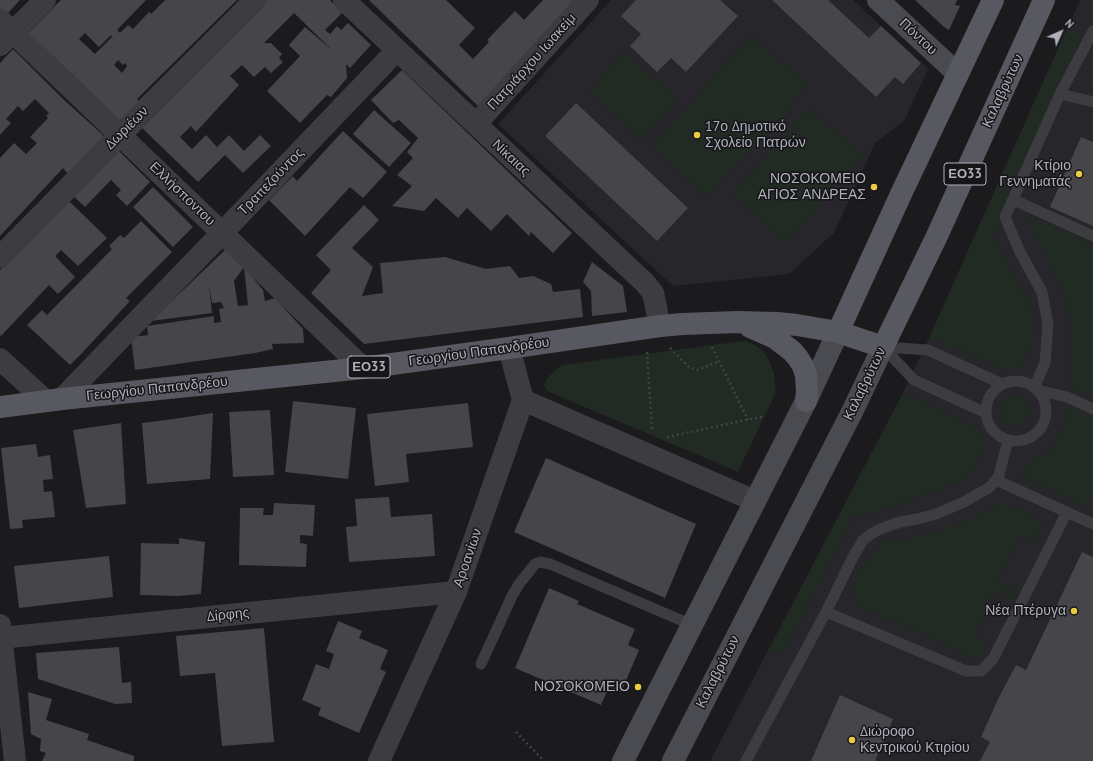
<!DOCTYPE html>
<meta charset="utf-8">
<style>
body{margin:0}
#map{position:relative;width:1093px;height:761px;overflow:hidden;background:#1b1a1d;font-family:"PT Sans",sans-serif}
canvas{display:block}
.north{position:absolute;left:1041px;top:12px;width:40px;height:40px;-webkit-text-stroke:3px #161518;paint-order:stroke;rotate:45deg;font-size:11px;font-weight:700;line-height:16px;text-align:center;color:#aeb0bb}
.north::after{content:'';display:block;margin:auto;width:14px;height:18px;background:#aeb0bb;clip-path:polygon(50% 0,100% 100%,50% 72%,0 100%)}
</style>
<div id="map">
<canvas width="1093" height="761"></canvas>
<div class="north">N</div>
</div>
<script>
const c = document.querySelector('canvas').getContext('2d');
c.lineJoin = 'round';
function fill(path, color) {
  c.fillStyle = color;
  c.fill(path, 'evenodd');
}
function poly(rows) {
  const path = new Path2D();
  for (const r of rows) {
    if (r.length === 3) {
      path.moveTo(r[0] + r[2], r[1]);
      path.arc(r[0], r[1], r[2], 0, 2 * Math.PI);
      continue;
    }
    path.moveTo(r[0], r[1]);
    for (let i = 2; i < r.length; i += 2) path.lineTo(r[i], r[i + 1]);
  }
  return path;
}
function strokePath(path, color, width, dash) {
  c.strokeStyle = color;
  c.lineWidth = width;
  c.lineCap = dash ? 'butt' : 'round';
  c.setLineDash(dash || []);
  c.stroke(path);
}
function write(font, color, halo, rows, align = 'center') {
  c.font = font + ' "PT Sans",sans-serif';
  c.lineWidth = 3;
  c.setLineDash([]);
  c.textBaseline = 'middle';
  c.strokeStyle = halo;
  c.fillStyle = color;
  for (const [text, x, y, turn = 0] of rows) {
    c.save();
    c.translate(x, y);
    c.rotate((+turn || 0) * Math.PI / 180);
    c.textAlign = isNaN(turn) ? turn : align;
    if (halo) c.strokeText(text, 0, 0);
    c.fillText(text, 0, 0);
    c.restore();
  }
}
fill(poly([
 [611,0,853,0,928,69,904,121,875,143,834,233,789,274,673,286,498,124],
 [1080,0,1093,0,1093,761,710,761,903,393,930,336]
]), '#27262a');
fill(poly([
 [1068,26,1082,36,994,234,1008,264,1020,284,1028,299,1032,310,1035,325,1030,350,1027,357,1017,369,1010,372,1006,372,930,336],
 [752,35,808,86,707,198,651,146],
 [625,51,678,100,642,140,589,92],
 [809,108,863,156,786,242,732,194],
 [1031,215,1093,244,1093,399,1074,391,1069,387,1072,363,1071,344,1070,323,1067,305,1061,287,1052,268,1028,220],
 [747,341,756,346,763,351,768,358,774,373,776,392,738,472,547,391,544,384,549,376,562,365,735,342],
 [903,393,978,427,982,440,982,450,979,461,969,474,957,483,882,511,852,518,782,656,768,651],
 [1015,411,15],
 [1070,405,1093,417,1093,494,1087,508,1021,477,1026,467,1054,446],
 [999,504,1008,504,1018,507,1044,522,1034,545,1019,537,997,581,1019,591,1015,600,993,591,975,635,989,642,981,661,856,604,851,589,859,570,882,543,937,531,976,518]
]), '#222a24');
fill(poly([
 [0,0,20,0,6,15,0,9],
 [61,0,146,0,117,30,120,33,128,25,133,29,149,12,151,14,165,0,237,0,137,99,141,103,118,126,69,80,81,67,69,79,26,35],
 [85,33,99,47,111,35,112,37,95,54,79,39],
 [118,60,123,65,125,63,127,66,122,73,114,65],
 [265,0,330,0,342,13,325,30,330,34,337,26,341,30,348,23,371,45,350,68,346,64,347,78,331,97,327,95,300,123,267,91,300,56,289,45,305,27,333,51,294,13,264,43,271,43,282,54,279,58,283,62,271,73,265,67,254,77,242,65,230,76,239,85,196,132,191,126,180,137,192,149,206,135,217,147,229,135,244,151,260,135,271,146,243,173,225,155,198,182,140,126],
 [369,0,446,0,475,28,459,45,473,59,489,42,487,40,515,11,524,20,543,0,576,0,478,106],
 [636,0,720,0,738,16,686,72,671,58,657,72,630,46,641,34,621,16],
 [772,0,828,0,869,38,881,26,921,63,903,84,895,77,876,97],
 [915,0,957,0,955,5,960,6,949,30,944,27],
 [13,49,62,98,104,136,68,174,63,168,0,236,0,158,14,143,26,154,37,143,30,137,48,118,46,116,49,113,35,99,23,111,18,106,6,119,11,123,0,135,0,63],
 [402,70,572,233,553,253,531,232,529,236,507,214,491,231,467,208,458,218,436,198,424,211,392,206,412,186,397,175,413,158,407,152,418,138,399,120,393,123,371,100],
 [576,103,688,208,657,241,545,136],
 [374,110,411,143,389,167,353,134],
 [343,131,387,172,363,198,350,187,305,236,269,200,293,176,297,181],
 [1081,137,1093,142,1093,226,1050,207],
 [114,146,150,182,127,206,116,195,121,190,111,180,85,207,69,192],
 [153,187,193,227,173,247,133,207],
 [68,200,107,238,78,266,61,250,55,256,75,277,58,294,49,285,1,336,0,335,0,270],
 [364,205,379,220,352,248,373,267,362,296,383,293,380,263,445,257,486,269,510,266,519,278,533,276,551,284,553,292,580,289,583,317,364,344,311,293,331,270,316,255],
 [141,221,172,252,126,298,130,301,84,351,70,365,27,325,42,310,47,315,112,249,109,246,120,235,124,238],
 [226,249,244,267,263,290,265,301,275,298,303,329,304,343,272,344,273,349,255,353,135,370,131,337,148,335,147,326,214,316,214,323,221,322,219,309,224,308,221,302,212,303,209,285,212,313,151,321],
 [244,267,248,305,238,306,234,281],
 [592,262,623,286,627,312,592,316,591,291,583,282],
 [293,401,356,408,348,479,285,472],
 [468,403,473,447,406,454,409,482,375,486,367,414],
 [270,410,274,475,233,477,229,412],
 [213,413,210,479,147,484,142,423,166,420],
 [121,423,126,504,86,508,73,430],
 [36,444,38,457,50,455,53,479,43,480,44,492,52,491,55,517,22,520,23,528,10,529,1,448],
 [546,458,696,524,665,598,514,532],
 [389,497,391,517,432,514,435,556,349,562,346,527,357,526,355,499],
 [274,503,315,505,313,536,300,535,300,543,307,544,306,567,239,565,240,508,264,508,263,515,273,515],
 [179,538,205,542,201,594,178,596,140,595,141,543,179,544],
 [1082,552,1093,557,1093,761,980,761,990,742,981,737,998,699,1016,665,1026,670],
 [109,556,113,597,19,608,14,566],
 [549,588,579,601,577,604,635,629,628,645,639,650,621,692,609,687,601,705,515,668],
 [338,621,362,631,359,638,388,650,380,669,386,672,359,733,318,715,321,708,302,700,316,664,329,669,334,654,326,651],
 [264,628,274,742,222,746,215,673,180,676,176,636],
 [119,647,122,683,131,682,132,703,115,704,38,679,36,653],
 [28,692,52,699,46,720,89,734,87,740,134,756,134,761,42,761,46,753,40,751,41,739,31,734],
 [840,695,893,719,875,761,811,761]
]), '#45454a');
strokePath(poly([
 [712,347,748,420],
 [670,348,690,368,698,370,720,361],
 [647,352,652,430],
 [667,437,765,416],
 [516,732,544,761]
]), '#424348', 2.5, [2, 3]);
strokePath(poly([
 [1060,94,1093,102],
 [1014,200,1093,236],
 [883,347,928,350,1002,384],
 [883,347,914,380,986,413],
 [1016,411,30],
 [1034,388,1045,363,1048,324,1042,292,1020,252,1005,217,1060,94,1093,31],
 [1037,390,1067,397,1093,409],
 [996,480,1093,524],
 [826,612,966,671,981,671,993,659,1067,512],
 [481,664,512,596,519,584,535,564,540,562,550,564,692,625],
 [746,761,826,612,854,555,863,540,871,534,880,529,900,522,917,519,936,514,964,502,990,487,996,480,999,475,1008,440]
]), '#3c3c41', 11);
strokePath(poly([
 [344,0,645,283,653,293,660,326],
 [0,20,363,368],
 [0,45,45,0],
 [476,124,588,0],
 [0,257,120,135,255,0],
 [0,359,46,401],
 [62,399,222,233,397,50],
 [523,400,755,501],
 [0,625,15,761],
 [0,638,456,592],
 [379,761,456,592,523,400,509,348]
]), '#3c3c41', 22);
strokePath(poly([
 [878,0,958,74],
 [623,761,806,401,838,332],
 [673,761,853,410,883,347]
]), '#4a4a51', 22);
strokePath(poly([
 [750,327,775,338,792,351,798,358,803,366,806,375,807,391,806,401],
 [838,332,901,194,993,0],
 [0,407,62,399,363,368,509,348,660,326,682,324,738,322,777,323,797,325,838,332,883,347,936,238,1044,0]
]), '#585860', 22);
for (const [x, y, r, color] of [
 [697,135,4,"#ebca44"],
 [1079,174,4,"#ebca44"],
 [874,187,4,"#ebca44"],
 [1074,611,4,"#ebca44"],
 [638,687,4,"#ebca44"],
 [852,740,4,"#ebca44"]
]) {
  const dot = new Path2D();
  dot.arc(x, y, r, 0, 2 * Math.PI);
  c.fillStyle = color;
  c.fill(dot);
  strokePath(dot, '#161518', 1.5);
}
for (const [x, y, w] of [
 [965,174,42],
 [369,367,42]
]) {
  const box = new Path2D();
  box.roundRect(x - w / 2, y - 11, w, 22, 3);
  c.fillStyle = '#161518';
  c.fill(box);
  strokePath(box, '#aeb0bb', 1);
}
write('bold 13px', '#aeb0bb', null, [
 ["ΕΟ33",965,174],
 ["ΕΟ33",369,367]
]);
write('14px', '#aeb0bb', '#161518', [
 ["Πόντου",918,37,43],
 ["Πατριάρχου Ιωακείμ",532,62,-48],
 ["Καλαβρύτων",1003,91,-65],
 ["Δωριέων",127,128,-45],
 ["Νίκαιας",511,158,43],
 ["Τραπεζούντος",271,182,-46],
 ["Ελλήσποντου",182,194,44],
 ["Γεωργίου Παπανδρέου",479,352,-8],
 ["Καλαβρύτων",865,384,-64],
 ["Γεωργίου Παπανδρέου",157,389,-6],
 ["Αροανίων",468,558,-71],
 ["Δίρφης",228,615,-6],
 ["Καλαβρύτων",718,672,-63]
]);
write('14px', '#aeb0bb', '#161518', [
 ["17ο Δημοτικό",705,127,"left"],
 ["Σχολείο Πατρών",705,143,"left"],
 ["Κτίριο",1071,166],
 ["Γεννηματάς",1071,182],
 ["ΝΟΣΟΚΟΜΕΙΟ",866,179],
 ["ΑΓΙΟΣ ΑΝΔΡΕΑΣ",866,195],
 ["Νέα Πτέρυγα",1066,611],
 ["ΝΟΣΟΚΟΜΕΙΟ",630,687],
 ["Διώροφο",860,732,"left"],
 ["Κεντρικού Κτιρίου",860,748,"left"]
], 'right');
</script>
